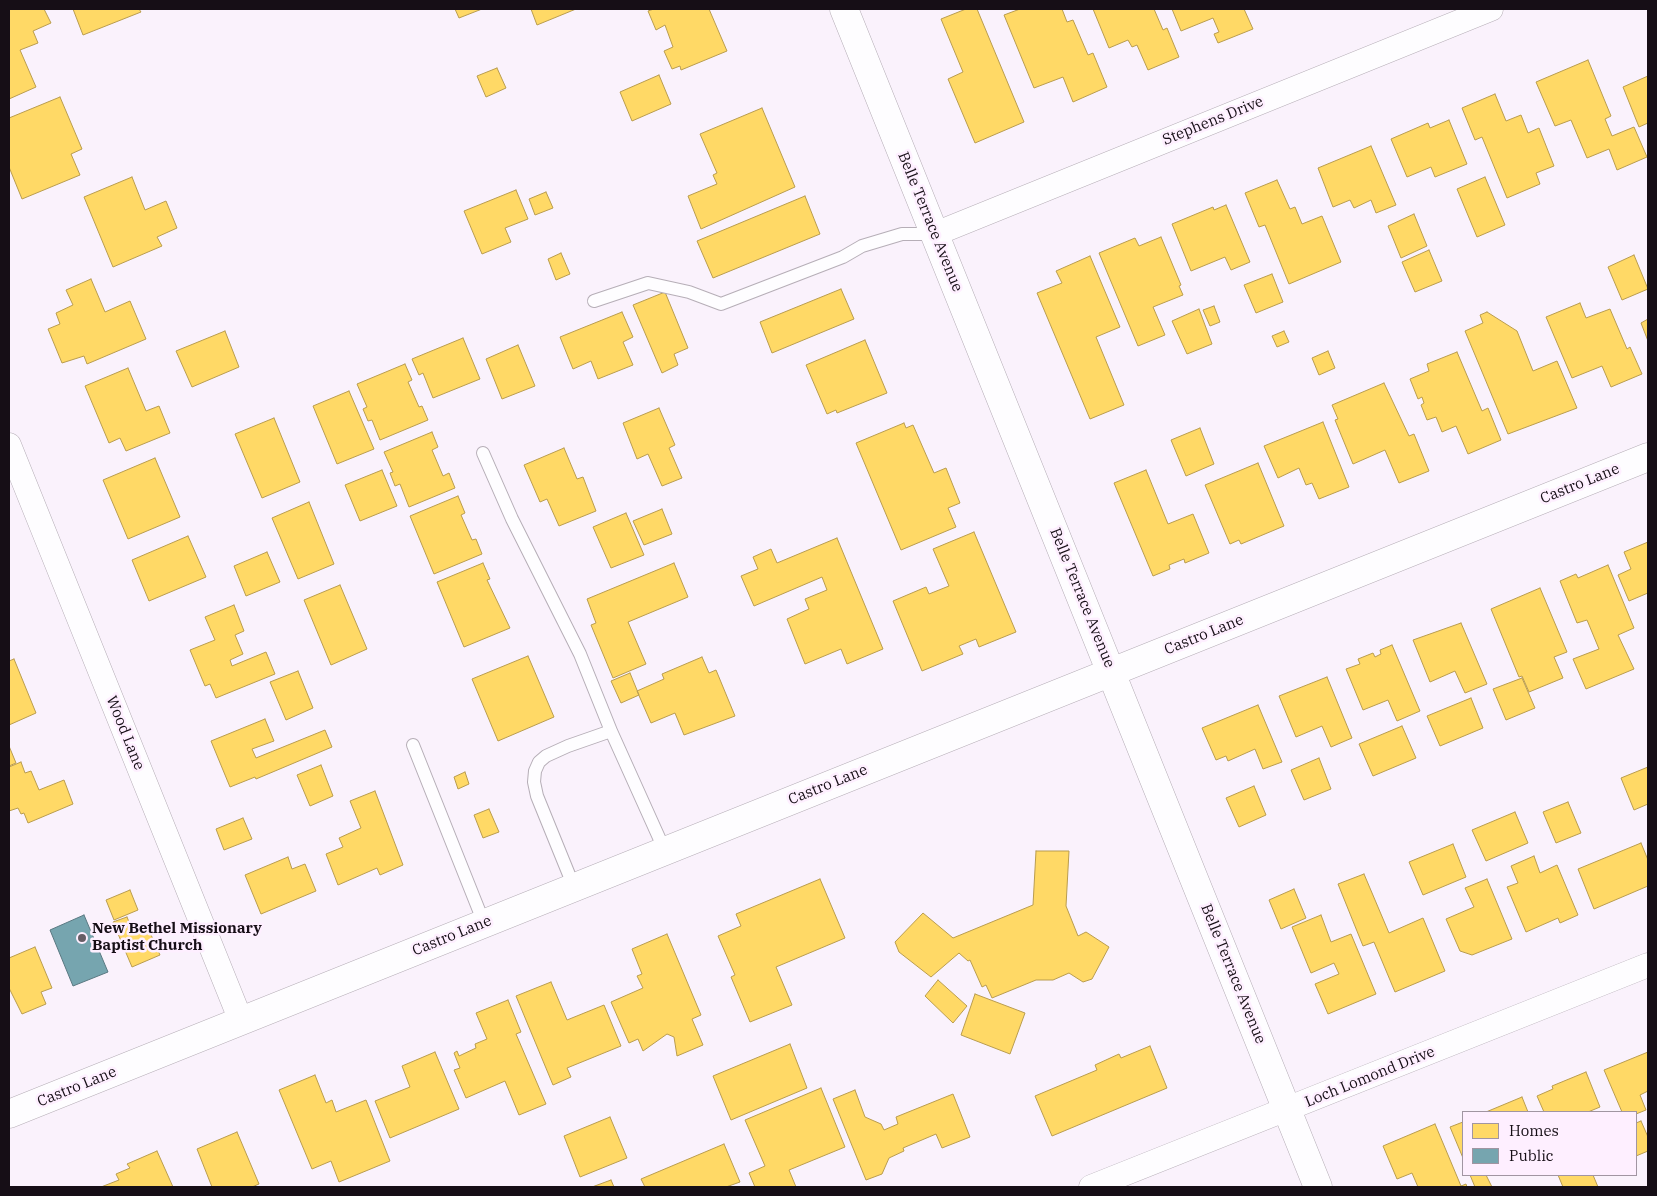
<!DOCTYPE html>
<style>
body{margin:0}
#map{position:relative;width:1657px;height:1196px;overflow:hidden;background:#faf2fc;font-family:"IBM Plex Serif",serif}
canvas{display:block}
.frame{position:absolute;inset:0;border:10px solid #160e16;pointer-events:none}
.legend{position:absolute;left:1462px;top:1111px;width:175px;height:65px;box-sizing:border-box;background:#feefff;border:1px solid #a195a2;margin:0;padding:6px 9px;list-style:none;font-size:15px;color:#160e16}
.legend li{display:flex;align-items:center;gap:10px;height:25px}
.legend b{width:25px;border:1px solid #a195a2}
</style>
<div id="map">
<canvas width="1657" height="1196"></canvas>
<div class="frame"></div>
<ul class="legend">
<li><b style="height:14px;background:#ffd966"></b>Homes</li>
<li><b style="height:14px;background:#76a5af"></b>Public</li>
</ul>
</div>
<script>
const c = document.querySelector('canvas').getContext('2d');
c.lineJoin = 'round';
function fill(path, color) {
  c.fillStyle = color;
  c.fill(path, 'evenodd');
}
function poly(rows) {
  const path = new Path2D();
  for (const r of rows) {
    path.moveTo(r[0], r[1]);
    for (let i = 2; i < r.length; i += 2) path.lineTo(r[i], r[i + 1]);
  }
  return path;
}
function strokePath(path, color, width, dash) {
  c.strokeStyle = color;
  c.lineWidth = width;
  c.lineCap = dash ? 'butt' : 'round';
  c.setLineDash(dash || []);
  c.stroke(path);
}
function write(font, color, halo, rows, align = 'center') {
  c.font = font + ' "IBM Plex Serif",serif';
  c.lineWidth = 5;
  c.setLineDash([]);
  c.textBaseline = 'middle';
  c.strokeStyle = halo;
  c.fillStyle = color;
  for (const [text, x, y, turn = 0] of rows) {
    c.save();
    c.translate(x, y);
    c.rotate((+turn || 0) * Math.PI / 180);
    c.textAlign = isNaN(turn) ? turn : align;
    if (halo) c.strokeText(text, 0, 0);
    c.fillText(text, 0, 0);
    c.restore();
  }
}
const homes = poly([
 [9,9,44,9,51,23,33,31,38,43,20,50,36,87,9,99,9,9],
 [73,9,139,9,141,12,83,35,73,9],
 [455,9,482,9,459,18,455,9],
 [531,9,576,9,537,25,531,9],
 [654,9,709,9,727,51,681,70,680,66,672,69,664,51,673,47,665,25,656,30,648,11,654,9],
 [966,9,977,9,1024,122,975,143,948,79,963,72,941,19,966,9],
 [1020,9,1062,9,1067,22,1073,20,1088,55,1093,53,1107,87,1073,102,1063,77,1034,88,1004,15,1020,9],
 [1093,9,1154,9,1163,30,1167,28,1179,57,1148,70,1137,45,1132,47,1128,40,1109,48,1093,9],
 [1172,9,1244,9,1253,29,1218,43,1214,34,1219,32,1213,18,1181,31,1172,9],
 [1588,60,1611,116,1605,119,1612,136,1634,127,1647,157,1617,170,1609,149,1587,158,1571,120,1555,126,1536,82,1588,60],
 [497,68,506,88,486,97,477,76,497,68],
 [659,75,671,104,632,121,620,92,659,75],
 [1648,76,1648,123,1639,127,1623,87,1648,76],
 [1495,94,1506,121,1521,115,1528,133,1539,128,1554,166,1536,173,1540,184,1507,198,1482,137,1475,140,1462,108,1495,94],
 [60,97,82,149,71,154,80,175,22,199,9,167,9,118,60,97],
 [762,108,795,187,701,229,688,196,717,184,713,175,717,173,700,134,762,108],
 [1449,120,1467,164,1435,177,1431,167,1407,177,1391,139,1428,123,1430,128,1449,120],
 [1371,146,1396,205,1376,213,1371,200,1354,208,1350,200,1333,207,1318,168,1371,146],
 [132,177,145,210,166,201,177,228,157,237,162,246,113,267,84,197,132,177],
 [1485,177,1505,225,1477,237,1457,189,1485,177],
 [1277,180,1290,209,1295,207,1302,224,1322,216,1341,262,1289,284,1265,225,1259,227,1245,193,1277,180],
 [516,190,528,219,505,228,511,242,482,254,464,211,516,190],
 [546,192,553,208,535,215,529,199,546,192],
 [805,196,820,234,713,278,697,241,805,196],
 [1226,205,1250,262,1231,270,1225,257,1191,271,1172,224,1213,207,1214,210,1226,205],
 [1414,214,1427,246,1401,258,1388,226,1414,214],
 [1161,237,1181,285,1179,286,1183,295,1153,307,1165,335,1138,346,1099,253,1135,238,1139,246,1161,237],
 [1429,250,1442,281,1415,292,1402,262,1429,250],
 [561,253,570,274,556,280,548,259,561,253],
 [1634,255,1648,289,1622,300,1608,267,1634,255],
 [1090,256,1120,327,1096,337,1124,405,1090,419,1037,293,1062,283,1056,271,1090,256],
 [1272,274,1283,302,1256,313,1244,285,1272,274],
 [91,279,105,312,130,301,146,339,87,364,84,356,62,363,48,329,60,324,56,313,73,305,66,290,91,279],
 [841,289,854,319,772,353,760,322,841,289],
 [665,292,688,348,674,354,678,365,662,373,633,305,665,292],
 [1580,303,1586,318,1610,309,1627,349,1630,347,1642,374,1611,387,1602,366,1572,378,1546,317,1580,303],
 [1214,306,1220,322,1210,326,1203,310,1214,306],
 [1199,309,1212,344,1187,354,1172,321,1199,309],
 [622,312,633,337,623,342,633,365,598,379,591,361,573,369,560,337,622,312],
 [1487,312,1517,331,1533,371,1557,361,1577,408,1508,434,1465,331,1483,323,1480,315,1487,312],
 [1648,319,1648,341,1641,323,1648,319],
 [225,331,239,367,192,387,176,351,225,331],
 [1284,331,1289,342,1277,347,1272,336,1284,331],
 [463,338,480,379,433,398,423,373,419,375,412,359,463,338],
 [865,340,887,393,837,413,836,410,827,414,806,365,865,340],
 [518,345,535,386,502,399,486,359,518,345],
 [1328,351,1335,368,1319,375,1312,358,1328,351],
 [1457,352,1482,411,1488,408,1501,440,1468,454,1456,426,1442,432,1436,417,1427,420,1421,405,1424,403,1422,397,1418,399,1410,379,1429,371,1427,364,1457,352],
 [405,364,412,380,408,382,419,407,422,406,428,420,380,440,372,420,368,421,363,409,367,407,357,384,405,364],
 [128,368,146,411,159,406,170,433,126,451,120,438,109,443,85,386,128,368],
 [1384,383,1409,436,1414,434,1429,471,1399,483,1385,450,1353,464,1335,420,1338,419,1332,405,1384,383],
 [349,391,374,449,337,464,313,406,349,391],
 [659,408,675,445,669,448,682,478,662,486,648,454,637,459,623,423,659,408],
 [274,418,300,482,262,498,235,434,274,418],
 [1323,422,1349,487,1319,499,1312,483,1306,485,1299,468,1278,478,1264,446,1323,422],
 [904,423,906,428,913,425,934,473,946,468,960,503,948,508,956,527,901,550,856,443,904,423],
 [1200,428,1214,464,1186,476,1171,440,1200,428],
 [432,432,438,447,432,450,443,476,449,473,455,488,409,507,400,484,395,486,390,473,393,472,384,452,432,432],
 [564,448,577,479,583,477,596,511,559,526,547,499,540,502,524,465,564,448],
 [155,458,180,517,128,539,103,480,155,458],
 [1258,463,1284,526,1241,544,1239,540,1230,544,1205,485,1258,463],
 [382,470,397,506,360,521,345,485,382,470],
 [1146,470,1168,524,1193,514,1209,553,1185,563,1184,559,1169,565,1170,569,1153,576,1114,483,1146,470],
 [458,496,465,513,461,515,472,540,476,539,482,554,434,574,410,516,458,496],
 [309,502,334,564,298,579,272,518,309,502],
 [662,509,672,534,644,545,633,521,662,509],
 [626,513,644,555,611,568,593,527,626,513],
 [974,532,1016,632,979,647,976,639,959,646,963,654,922,671,893,601,926,587,929,594,949,586,933,549,974,532],
 [188,536,206,577,149,601,132,560,188,536],
 [837,538,883,649,847,664,841,649,805,664,787,619,809,609,805,599,827,590,822,577,754,606,741,576,758,569,753,557,771,549,777,563,837,538],
 [1648,542,1648,593,1629,601,1618,575,1631,569,1624,552,1648,542],
 [267,552,280,582,246,596,234,566,267,552],
 [483,563,490,579,487,580,510,628,464,647,437,582,483,563],
 [674,563,688,597,628,622,646,664,613,678,591,625,596,623,587,599,674,563],
 [1608,565,1634,628,1618,635,1634,669,1586,689,1573,659,1599,649,1587,620,1577,623,1560,581,1576,574,1578,578,1608,565],
 [340,585,367,649,331,665,304,600,340,585],
 [1540,588,1567,652,1554,657,1563,678,1529,692,1522,676,1519,677,1491,609,1540,588],
 [234,605,244,631,235,635,243,654,230,660,232,666,266,652,275,674,216,698,210,684,205,686,190,650,215,640,205,617,234,605],
 [1461,623,1487,684,1465,693,1455,671,1430,682,1413,640,1461,623],
 [1392,645,1420,711,1397,721,1388,700,1363,710,1346,669,1360,664,1358,659,1373,653,1375,657,1381,654,1380,650,1392,645],
 [528,656,554,717,498,741,472,679,528,656],
 [702,657,709,673,716,670,735,716,684,735,675,713,651,723,637,691,664,679,662,674,702,657],
 [14,659,36,713,9,725,9,661,14,659],
 [298,671,313,708,286,720,270,682,298,671],
 [630,673,639,695,621,703,611,681,630,673],
 [1327,677,1352,738,1331,747,1322,726,1296,737,1279,696,1327,677],
 [1522,678,1535,708,1506,720,1493,689,1522,678],
 [1471,698,1483,728,1440,746,1427,716,1471,698],
 [1258,705,1282,762,1263,769,1255,749,1228,761,1226,756,1216,760,1202,728,1258,705],
 [265,719,274,741,252,749,256,758,325,730,332,747,256,779,255,777,230,787,211,741,265,719],
 [1402,726,1416,758,1373,776,1359,744,1402,726],
 [9,746,16,763,9,766,9,746],
 [1319,758,1331,789,1304,800,1291,770,1319,758],
 [21,762,25,773,31,771,39,790,64,780,73,804,28,823,24,813,21,814,18,808,9,811,9,767,21,762],
 [321,765,333,796,310,806,297,775,321,765],
 [1648,767,1648,804,1634,810,1621,778,1648,767],
 [465,772,469,784,458,789,454,777,465,772],
 [1254,786,1266,815,1239,827,1226,798,1254,786],
 [375,791,403,865,380,875,377,868,338,885,326,854,343,847,339,838,361,828,350,801,375,791],
 [1568,802,1581,833,1556,843,1543,812,1568,802],
 [489,809,499,832,483,838,474,815,489,809],
 [1515,812,1528,843,1486,861,1472,830,1515,812],
 [243,818,252,839,224,850,216,829,243,818],
 [1641,843,1648,860,1648,886,1594,909,1578,869,1641,843],
 [1453,844,1466,877,1423,895,1409,862,1453,844],
 [1036,851,1069,851,1066,906,1078,936,1086,932,1109,947,1092,979,1083,982,1069,973,1053,980,1036,980,992,998,986,985,982,987,970,960,968,961,959,953,931,977,899,952,895,942,923,913,953,938,1033,905,1036,851],
 [1534,856,1540,873,1557,865,1578,915,1560,923,1558,918,1526,932,1507,887,1518,883,1511,866,1534,856],
 [288,857,292,869,305,864,316,891,261,914,245,875,288,857],
 [1364,874,1389,933,1423,918,1445,971,1395,992,1374,942,1363,946,1338,884,1364,874],
 [820,879,845,938,776,967,792,1005,750,1022,731,977,735,975,718,936,741,926,736,914,820,879],
 [1487,879,1512,939,1472,955,1460,951,1446,919,1474,907,1465,888,1487,879],
 [1294,889,1306,918,1281,929,1269,900,1294,889],
 [130,890,138,910,114,920,106,900,130,890],
 [1321,915,1331,942,1351,934,1376,994,1328,1014,1315,984,1339,974,1334,963,1311,973,1292,927,1321,915],
 [127,917,134,934,148,928,160,955,132,967,113,922,127,917],
 [667,934,701,1015,692,1019,703,1045,677,1056,674,1037,667,1034,643,1051,638,1039,629,1043,611,1002,643,988,637,976,642,974,632,949,667,934],
 [35,947,52,988,41,992,46,1004,22,1014,9,988,9,958,35,947],
 [938,980,967,1006,953,1023,925,996,938,980],
 [551,982,567,1020,604,1005,621,1046,567,1068,571,1077,553,1085,516,996,551,982],
 [975,994,1025,1013,1010,1054,961,1035,975,994],
 [508,1000,521,1032,516,1034,546,1104,519,1115,505,1081,466,1098,454,1070,460,1068,454,1053,457,1051,459,1056,476,1048,475,1044,487,1039,476,1013,508,1000],
 [790,1044,807,1088,731,1120,713,1076,790,1044],
 [1150,1046,1167,1088,1052,1136,1035,1096,1097,1070,1095,1065,1119,1054,1121,1058,1150,1046],
 [435,1052,459,1109,390,1138,375,1101,410,1087,402,1066,435,1052],
 [1648,1052,1648,1091,1640,1095,1646,1110,1636,1114,1622,1112,1604,1070,1648,1052],
 [1586,1072,1600,1107,1588,1112,1544,1112,1537,1096,1553,1089,1552,1086,1586,1072],
 [315,1075,326,1103,332,1100,336,1112,366,1100,390,1161,339,1182,331,1161,312,1169,279,1090,315,1075],
 [821,1088,845,1147,789,1170,796,1187,755,1187,749,1173,765,1166,745,1120,821,1088],
 [855,1090,865,1117,881,1124,884,1130,898,1124,896,1117,953,1094,970,1137,942,1148,936,1134,903,1148,904,1151,889,1158,882,1174,866,1180,833,1099,855,1090],
 [1522,1097,1528,1112,1486,1112,1522,1097],
 [610,1117,627,1158,580,1177,564,1136,610,1117],
 [1641,1121,1648,1137,1648,1151,1636,1156,1636,1123,1641,1121],
 [1463,1122,1463,1158,1450,1127,1463,1122],
 [1435,1124,1461,1186,1466,1184,1467,1187,1418,1187,1412,1173,1397,1179,1383,1146,1435,1124],
 [237,1132,259,1184,252,1187,212,1187,197,1149,237,1132],
 [724,1144,740,1182,726,1187,645,1187,641,1179,724,1144],
 [157,1151,173,1187,101,1187,119,1180,116,1174,130,1168,127,1164,157,1151],
 [1470,1175,1486,1175,1492,1187,1475,1187,1470,1175],
 [1558,1175,1593,1175,1598,1187,1563,1187,1558,1175],
 [611,1180,614,1187,592,1187,611,1180]
]);
fill(homes, '#ffd966');
strokePath(homes, '#b99c4e', 1);
const public = poly([
 [84,915,108,972,73,986,50,930,84,915]
]);
fill(public, '#76a5af');
strokePath(public, '#597881', 1);
const service = poly([
 [594,301,648,283,689,292,721,304,843,257,862,246,902,234,935,234],
 [483,453,512,519,580,654,611,731],
 [413,745,484,923],
 [574,887,537,796,534,782,535,771,539,762,546,756,568,746,611,731,665,851]
]);
const minor = poly([
 [935,234,1491,9],
 [9,445,241,1021],
 [1091,1187,1648,965]
]);
const tertiary = poly([
 [844,9,1318,1187],
 [9,1114,1648,457]
]);
strokePath(service, '#b6aeb7', 14);
strokePath(minor, '#b6aeb7', 25);
strokePath(tertiary, '#b6aeb7', 29);
strokePath(service, '#fefdff', 12);
strokePath(minor, '#fefdff', 24);
strokePath(tertiary, '#fefdff', 28);
for (const [x, y, r, color] of [
 [82,938,5,"#665e66"]
]) {
  const dot = new Path2D();
  dot.arc(x, y, r, 0, 2 * Math.PI);
  c.fillStyle = color;
  c.fill(dot);
  strokePath(dot, '#feefff', 2);
}
write('15px', '#160e16', '#feefff', [
 ["Stephens Drive",1213,121,-22],
 ["Belle Terrace Avenue",930,222,68],
 ["Castro Lane",1580,484,-22],
 ["Belle Terrace Avenue",1082,598,68],
 ["Castro Lane",1204,635,-22],
 ["Wood Lane",125,733,68],
 ["Castro Lane",828,785,-22],
 ["Castro Lane",452,936,-22],
 ["Belle Terrace Avenue",1233,974,68],
 ["Loch Lomond Drive",1370,1077,-22],
 ["Castro Lane",77,1087,-22]
]);
write('bold 15px', '#160e16', '#feefff', [
 ["New Bethel Missionary",92,929],
 ["Baptist Church",92,946]
], 'left');
</script>
